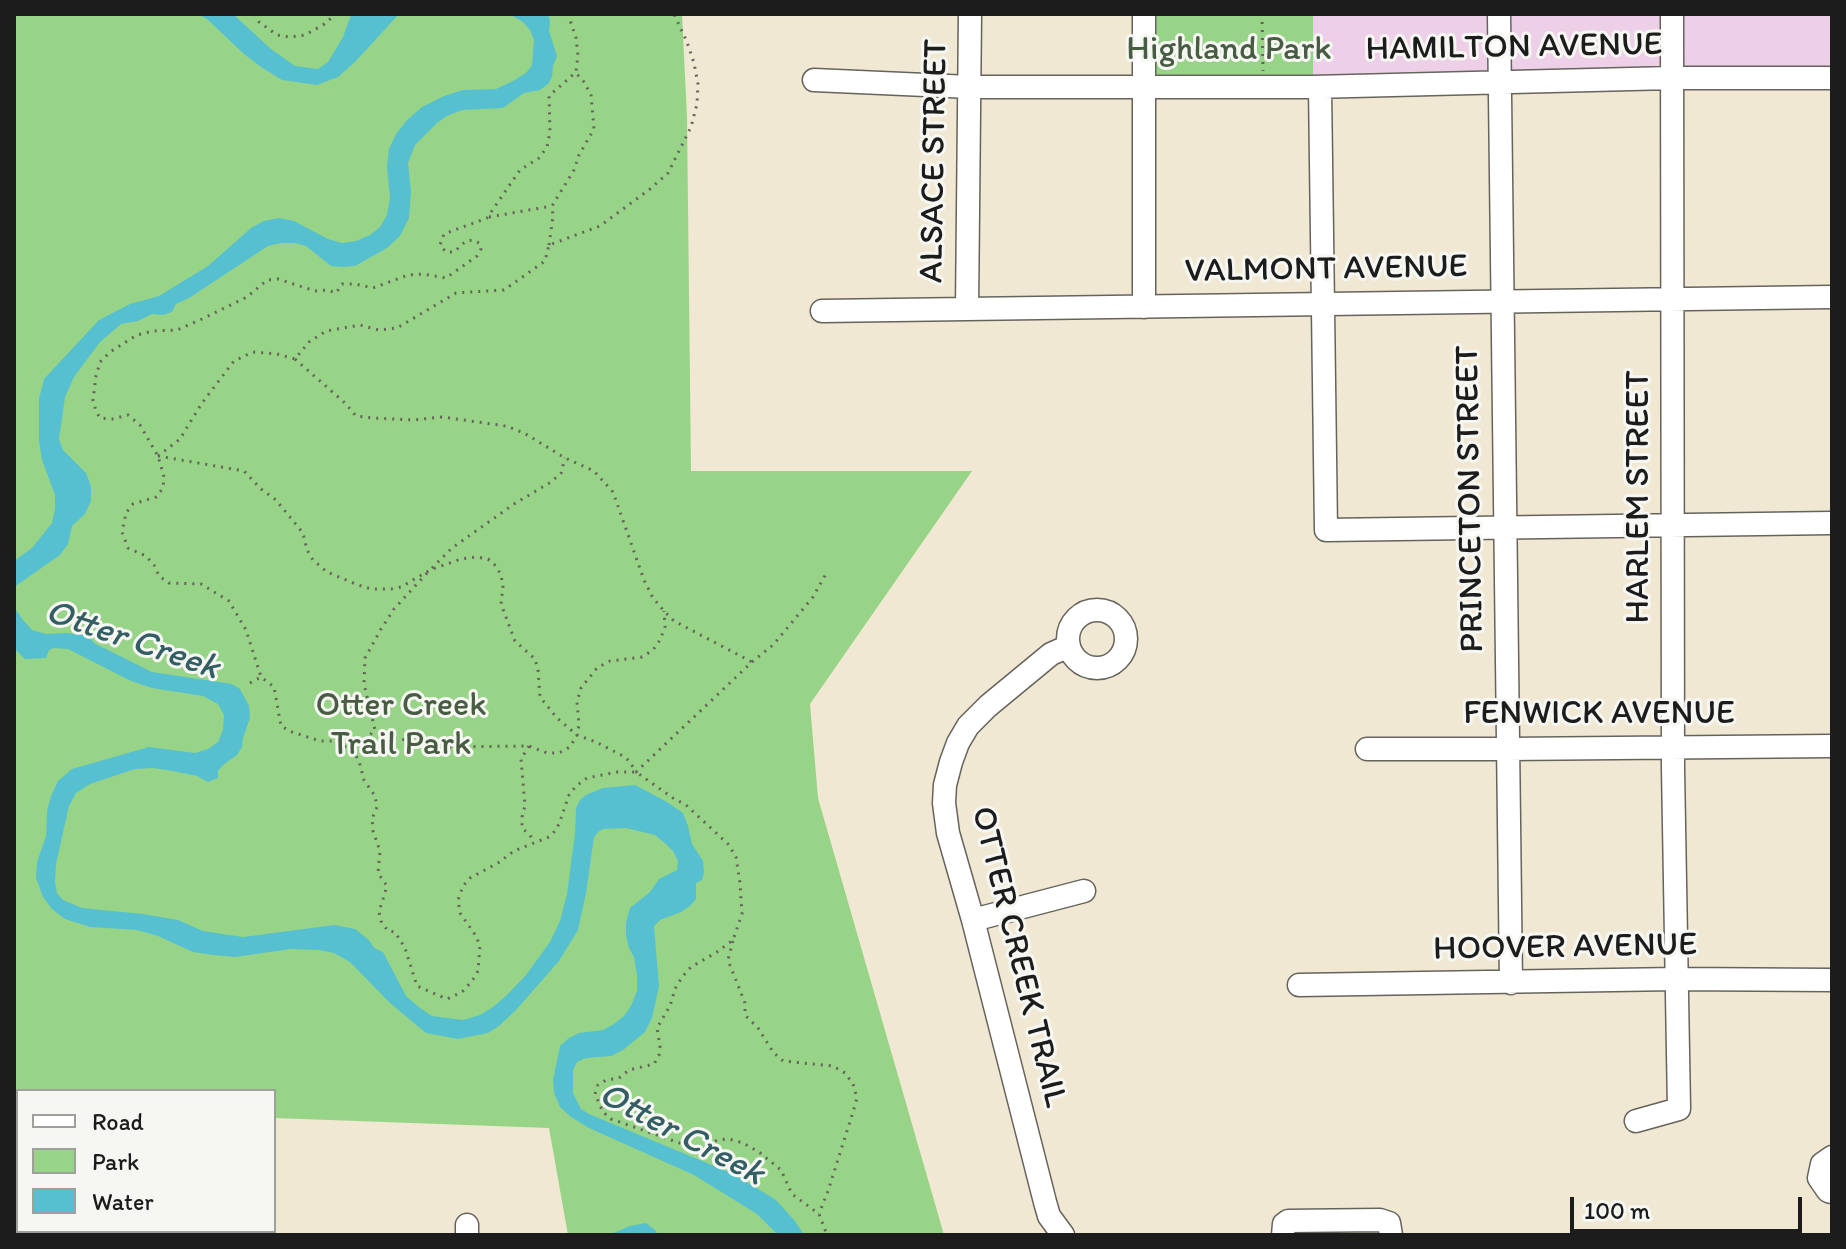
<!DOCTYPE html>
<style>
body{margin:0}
#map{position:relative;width:1846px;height:1249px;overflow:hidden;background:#f0e8d2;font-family:Itim,sans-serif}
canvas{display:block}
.frame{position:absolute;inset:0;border:16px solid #1c1c1c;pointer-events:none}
.legend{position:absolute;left:16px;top:1089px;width:260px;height:144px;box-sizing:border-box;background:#f6f6f2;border:2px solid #9f9f9c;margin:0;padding:10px 14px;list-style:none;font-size:24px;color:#1c1c1c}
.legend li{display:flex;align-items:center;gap:16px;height:40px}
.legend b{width:40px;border:2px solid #9f9f9c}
.scale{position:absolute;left:1570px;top:1197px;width:232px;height:36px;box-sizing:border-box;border:4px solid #1c1c1c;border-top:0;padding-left:10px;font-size:24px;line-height:28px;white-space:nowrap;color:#1c1c1c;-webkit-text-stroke:6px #f6f6f2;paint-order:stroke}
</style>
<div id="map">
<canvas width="1846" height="1249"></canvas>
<div class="frame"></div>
<ul class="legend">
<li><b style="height:10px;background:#fff"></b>Road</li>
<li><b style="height:22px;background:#98d488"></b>Park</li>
<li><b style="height:22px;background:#56c0d1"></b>Water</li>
</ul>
<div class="scale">100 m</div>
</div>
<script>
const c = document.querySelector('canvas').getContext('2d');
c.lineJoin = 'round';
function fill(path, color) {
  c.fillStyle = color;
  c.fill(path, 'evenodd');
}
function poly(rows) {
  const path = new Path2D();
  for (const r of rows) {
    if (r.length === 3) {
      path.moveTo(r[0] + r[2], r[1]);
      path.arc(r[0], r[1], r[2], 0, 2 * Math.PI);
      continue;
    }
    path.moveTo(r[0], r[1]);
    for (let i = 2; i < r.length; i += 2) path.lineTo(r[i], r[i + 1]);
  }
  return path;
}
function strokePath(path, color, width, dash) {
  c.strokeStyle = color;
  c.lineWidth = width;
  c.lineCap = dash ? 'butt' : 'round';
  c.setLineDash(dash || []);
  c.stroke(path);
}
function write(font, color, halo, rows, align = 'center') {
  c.font = font + ' Itim,sans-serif';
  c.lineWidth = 6;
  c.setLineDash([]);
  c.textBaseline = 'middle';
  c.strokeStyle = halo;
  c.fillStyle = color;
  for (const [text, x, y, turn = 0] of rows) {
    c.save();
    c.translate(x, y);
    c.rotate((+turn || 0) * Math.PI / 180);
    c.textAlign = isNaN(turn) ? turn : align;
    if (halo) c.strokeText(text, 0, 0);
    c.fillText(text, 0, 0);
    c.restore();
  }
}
fill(poly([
 [1313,14,1832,14,1832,78,1313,87]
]), '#edd0e8');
fill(poly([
 [14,14,682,14,687,117,691,471,972,471,810,704,818,798,944,1235,568,1235,549,1128,274,1118,274,1091,18,1091,18,1109,14,1109],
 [1145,14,1313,14,1313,87,1145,87]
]), '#98d488');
fill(poly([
 [198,14,233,14,271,49,295,66,318,69,328,62,343,37,351,15,399,14,355,62,338,77,317,85,282,80,261,67,244,54,207,19],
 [509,14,548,14,550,21,549,31,557,56,553,66,552,77,548,84,540,90,524,93,503,108,462,110,447,116,437,123,415,145,408,163,411,192,409,218,400,236,387,248,355,266,342,267,331,266,306,246,295,243,281,243,268,246,189,298,176,304,172,312,163,315,152,314,138,321,121,324,100,342,74,377,65,397,59,439,63,450,86,473,91,486,91,501,85,514,72,526,68,544,60,555,17,585,14,591,14,561,32,548,52,523,55,509,55,495,42,460,39,441,39,399,44,379,99,320,130,304,159,296,208,266,251,228,264,221,279,218,294,221,328,239,342,243,356,241,370,235,380,227,387,215,390,198,387,166,389,149,396,134,407,120,422,107,444,96,463,90,496,89,513,81,526,73,532,65,534,40,530,30,523,22],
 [14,607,23,620,32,630,46,634,67,633,89,636,94,643,152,672,232,684,240,689,249,706,250,718,243,738,242,747,237,755,223,765,218,771,218,778,208,782,197,776,173,771,153,768,135,769,90,784,76,793,69,806,56,864,55,882,57,893,63,900,82,908,143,914,178,920,203,931,243,937,334,925,355,929,369,940,374,948,383,952,406,996,420,1008,432,1016,463,1020,480,1015,493,1007,507,995,526,975,550,942,560,921,567,894,575,833,576,808,580,800,586,795,603,788,635,785,667,802,683,813,688,826,692,844,703,861,704,872,702,880,696,883,696,899,690,906,681,912,660,920,654,926,659,986,652,1018,645,1032,623,1050,611,1056,586,1058,577,1062,573,1070,573,1093,581,1109,589,1114,731,1173,755,1187,776,1200,795,1221,804,1235,778,1235,757,1214,694,1175,589,1128,571,1117,560,1107,554,1093,553,1080,560,1046,569,1038,579,1033,603,1030,614,1024,624,1016,631,1006,637,991,637,975,634,957,629,948,626,936,626,923,630,908,650,892,659,879,677,870,678,861,673,851,666,844,655,835,626,828,603,829,598,832,594,837,586,893,578,930,559,961,516,1010,499,1026,488,1033,458,1039,426,1033,390,1003,350,962,334,953,319,950,291,949,235,957,213,955,193,952,158,936,137,930,90,927,65,919,52,909,43,897,36,878,37,862,46,836,47,811,51,796,58,781,72,769,149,747,195,753,208,749,218,742,223,730,224,715,218,704,203,696,152,688,131,681,68,649,54,648,49,650,46,658,25,659,14,648],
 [646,1223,655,1230,658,1235,609,1235,630,1226]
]), '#56c0d1');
const minor = poly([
 [1144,14,1144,307],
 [1499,14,1511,983],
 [814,80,970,87,1313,87,1671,78,1832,78],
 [1320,87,1326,530,1832,523],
 [967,309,970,14],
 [822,311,1832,297],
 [1097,639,29],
 [1367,749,1508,749,1832,746],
 [973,920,1084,891],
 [1299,985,1676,979,1832,980],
 [1636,1121,1679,1109,1673,768,1672,14],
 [1832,1157,1822,1164,1819,1178,1828,1191,1832,1192],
 [186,1231,188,1235],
 [140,1235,141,1231],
 [467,1235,467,1225],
 [1063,1235,1049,1216,1045,1202,973,920,948,833,944,803,945,785,951,762,958,743,968,726,988,706,1051,654,1069,646],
 [1283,1235,1284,1224,1288,1221,1380,1220,1389,1223,1391,1235]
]);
strokePath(minor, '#66635c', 25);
strokePath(poly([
 [255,14,259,22,277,35,289,37,305,35,323,25,336,14],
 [568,14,576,38,578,55,576,72,549,96,550,132,547,147,539,158,520,170,487,218,444,234,440,245,446,252,454,252,466,241,473,240,479,243,481,249,477,256,446,278,423,274,408,275,373,288,355,284,342,284,336,293,327,290,315,291,278,279,267,280,247,297,202,319,177,330,153,331,137,335,110,352,100,362,96,376,93,400,96,411,100,418,112,419,128,415,140,425,158,456,164,477,163,488,156,497,133,504,126,513,122,532,128,548,146,556,154,565,159,576,169,583,201,584,229,601,246,630,261,677,274,687,281,726,292,732,320,741,334,741,353,751,359,761,364,780,375,796,377,807,372,819,373,831,380,851,378,873,387,886,379,912,381,921,388,931,395,932,405,948,417,986,447,999,462,992,472,981,478,971,480,946,476,936,460,913,458,900,463,886,470,878,498,863,514,851,549,837,554,832,559,824,569,795,576,786,587,778,617,772,636,772,673,798,686,805,728,844,736,857,740,883,742,914,733,940,717,952,691,967,682,977,675,989,670,1006,657,1028,660,1046,659,1055,654,1064,629,1070,619,1078,606,1080,598,1085,595,1094,603,1112,611,1119,694,1148,704,1149,717,1140,729,1139,743,1143,759,1152,781,1170,792,1194,819,1214,827,1235],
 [1262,14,1263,71],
 [489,217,552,206],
 [549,245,553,216,552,206,574,170,579,155,594,129,591,95,584,82,576,73],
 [295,359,345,403,356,416,373,418,413,420,442,417,506,426,524,433,565,458,594,471,613,492,644,580,653,598,664,611,674,621,752,662],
 [158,456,244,471,261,489,276,500,303,533,307,550,313,560,327,572,358,585,371,589,391,589,401,587,430,570,461,559,477,557,488,559,496,566,501,575,503,586,501,604,515,641,535,659,538,670,540,697,557,718,577,735,596,742,625,757,630,762,636,772,752,662,773,645,813,597,827,572],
 [158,456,180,439,202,403,234,361,253,352,277,354,295,359,309,342,326,331,360,325,379,330,397,328,456,293,504,290,545,261,549,245,600,226,650,189,668,173,691,127,697,104,698,84,694,63,687,42,674,14],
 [432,568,452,548,514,504,551,482,561,473,565,458],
 [427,573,394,609,381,629,365,658,364,684,375,730,395,738,443,747,529,746,547,753,559,753,570,747,577,735,579,725,577,702,581,688,597,668,610,661,642,657,653,650,660,640,665,627,664,611],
 [250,683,261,677],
 [529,746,521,759,525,806,522,817,522,828,530,835,534,842],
 [353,751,374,731],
 [733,941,728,960,745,1003,745,1015,758,1028,773,1052,783,1061,833,1066,845,1073,853,1084,857,1098,853,1112,828,1191,819,1214]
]), '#66635c', 3, [2, 6]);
strokePath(minor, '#fff', 22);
write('34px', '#1c1c1c', '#f6f6f2', [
 ["HAMILTON AVENUE",1514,48,-1],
 ["ALSACE STREET",935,161,-89],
 ["VALMONT AVENUE",1326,270,-1],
 ["HARLEM STREET",1639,497,-90],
 ["PRINCETON STREET",1471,499,-91],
 ["FENWICK AVENUE",1599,714],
 ["HOOVER AVENUE",1565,948,-1],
 ["OTTER CREEK TRAIL",1018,957,76]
]);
write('34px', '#475c42', '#f6f6f2', [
 ["Highland Park",1229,50],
 ["Otter Creek",401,706],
 ["Trail Park",401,745]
]);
write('italic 36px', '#335e64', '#f6f6f2', [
 ["Otter Creek",132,641,19],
 ["Otter Creek",681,1135,28]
]);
</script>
